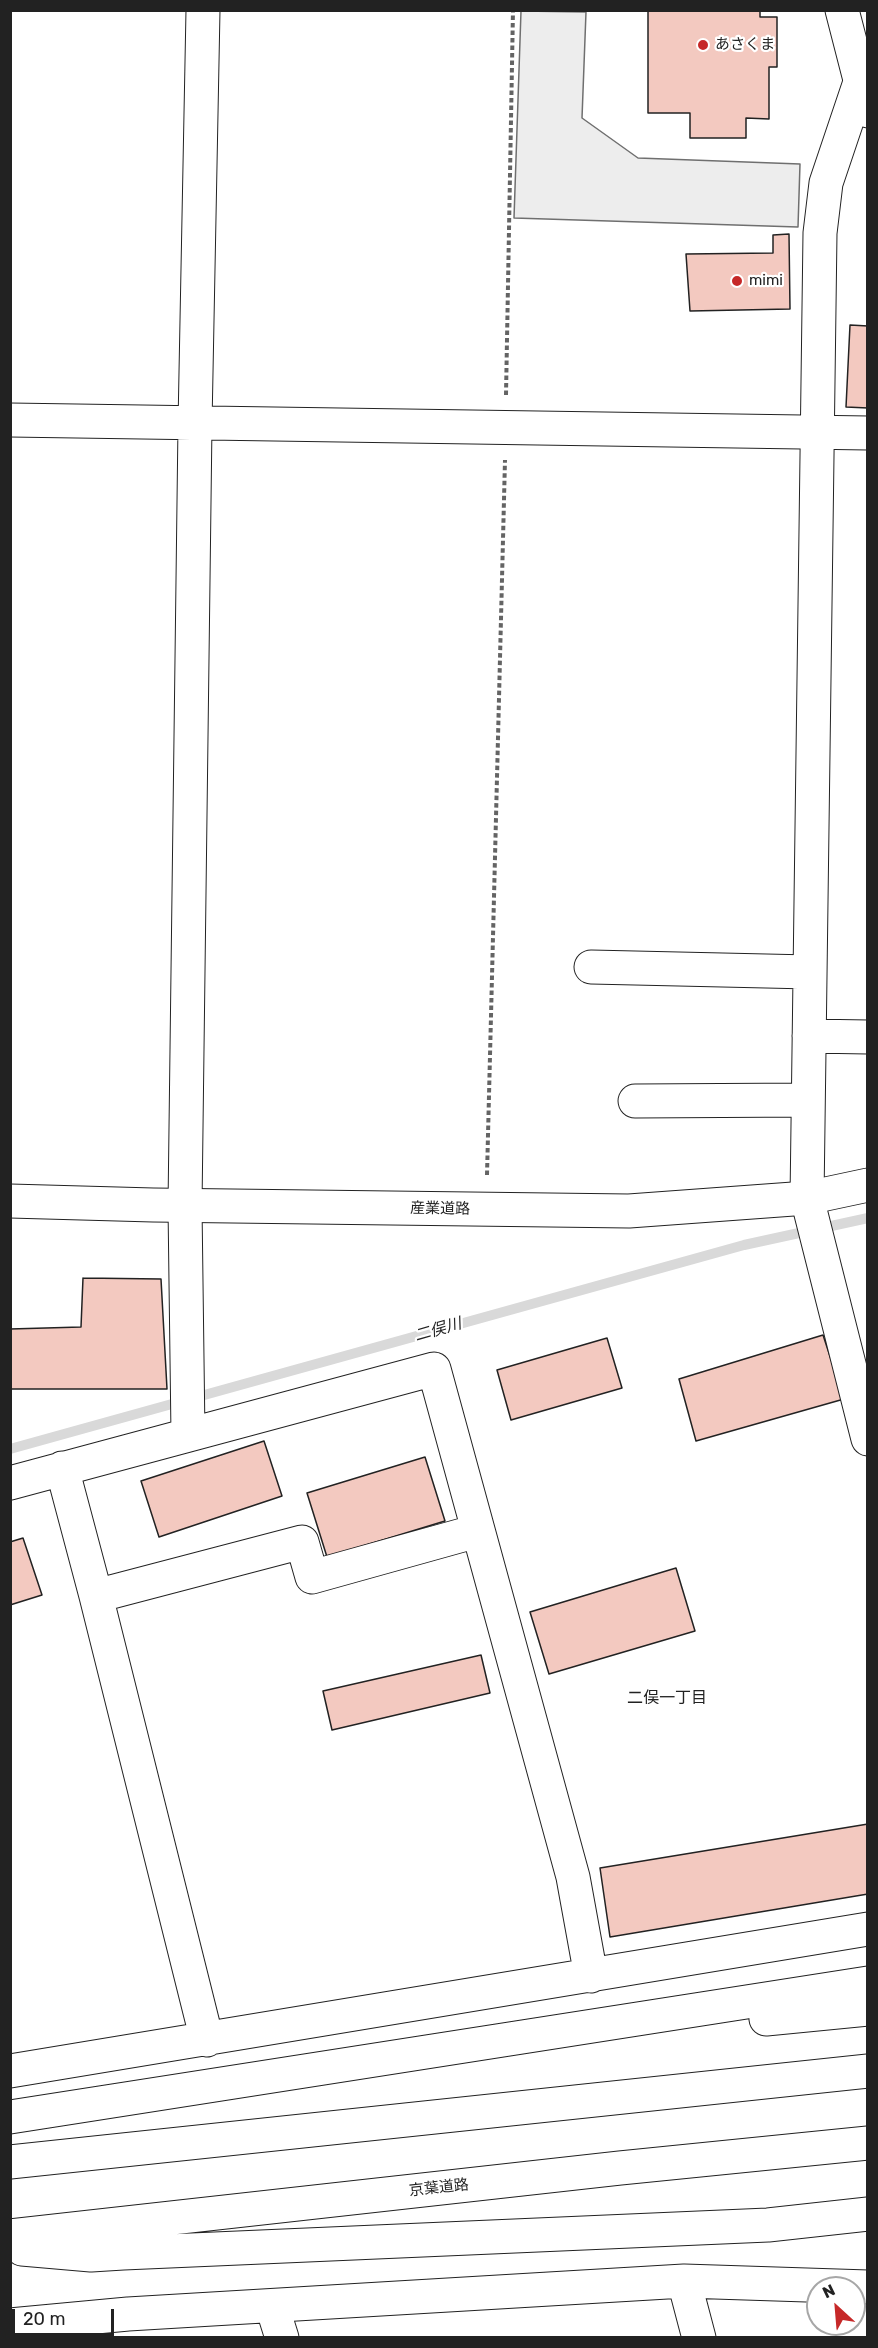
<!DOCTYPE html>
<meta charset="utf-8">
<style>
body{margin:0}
#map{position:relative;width:878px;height:2348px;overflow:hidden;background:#fff;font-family:Rubik,sans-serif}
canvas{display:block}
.frame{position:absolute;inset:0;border:12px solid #222;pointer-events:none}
.north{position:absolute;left:806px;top:2276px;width:60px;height:60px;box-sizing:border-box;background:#fff;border:2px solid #a7a7a7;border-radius:50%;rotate:334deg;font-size:16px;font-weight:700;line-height:24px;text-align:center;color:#222}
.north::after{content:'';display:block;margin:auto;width:21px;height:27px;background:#c62828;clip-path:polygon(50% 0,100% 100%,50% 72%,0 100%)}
.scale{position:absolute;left:12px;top:2309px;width:102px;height:27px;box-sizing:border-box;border:3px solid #222;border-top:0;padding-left:8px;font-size:18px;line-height:21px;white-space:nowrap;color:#222;-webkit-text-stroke:4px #fff;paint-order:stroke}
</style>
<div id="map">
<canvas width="878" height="2348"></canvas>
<div class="frame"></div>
<div class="north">N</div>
<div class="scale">20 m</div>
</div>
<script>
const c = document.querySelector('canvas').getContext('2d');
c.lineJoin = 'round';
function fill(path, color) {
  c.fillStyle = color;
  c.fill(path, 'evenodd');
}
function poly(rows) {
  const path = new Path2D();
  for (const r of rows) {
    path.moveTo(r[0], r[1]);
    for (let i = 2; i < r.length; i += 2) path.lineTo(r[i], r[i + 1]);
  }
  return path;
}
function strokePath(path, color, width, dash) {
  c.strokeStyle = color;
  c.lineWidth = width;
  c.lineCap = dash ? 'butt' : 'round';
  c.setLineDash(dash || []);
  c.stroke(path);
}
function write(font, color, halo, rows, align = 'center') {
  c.font = font + ' Rubik,"Noto Sans JP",sans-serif';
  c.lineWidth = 4.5;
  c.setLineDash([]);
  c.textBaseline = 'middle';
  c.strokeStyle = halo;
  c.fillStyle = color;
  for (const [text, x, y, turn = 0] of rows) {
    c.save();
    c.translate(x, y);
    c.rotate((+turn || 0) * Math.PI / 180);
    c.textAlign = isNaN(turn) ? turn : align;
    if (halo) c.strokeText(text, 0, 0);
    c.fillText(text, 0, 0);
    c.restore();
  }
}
const parking = poly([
 [521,11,586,12,582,118,638,158,800,164,798,227,514,218,521,11]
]);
fill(parking, '#ededed');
strokePath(parking, '#6f6f6f', 1.5);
strokePath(poly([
 [10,1449,744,1245,868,1218]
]), '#d9d9d9', 10);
const building = poly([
 [648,10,760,10,760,17,777,17,777,67,769,67,769,119,746,118,746,138,690,138,690,113,648,113,648,10],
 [789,234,790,309,690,311,686,254,773,253,773,235,789,234],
 [850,325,868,326,868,408,846,407,850,325],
 [83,1278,161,1279,167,1389,10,1389,10,1329,81,1327,83,1278],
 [823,1335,844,1399,696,1441,679,1379,823,1335],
 [607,1338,622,1388,511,1420,497,1370,607,1338],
 [264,1441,282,1496,159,1537,141,1481,264,1441],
 [425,1457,445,1521,327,1557,307,1493,425,1457],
 [23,1538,42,1595,10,1605,10,1542,23,1538],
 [676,1568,695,1631,549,1674,530,1612,676,1568],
 [481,1655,490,1693,332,1730,323,1691,481,1655],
 [868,1824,868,1894,610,1937,600,1868,868,1824]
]);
fill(building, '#f3c9c0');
strokePath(building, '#222', 1.5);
const minor = poly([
 [859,85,826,183,820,233,807,1198,868,1439],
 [10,420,868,433],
 [591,967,810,972],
 [809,1036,868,1037],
 [635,1101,808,1100],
 [188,1435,185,1206,195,424,203,10],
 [62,1468,96,1596,207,2040],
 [10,1483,434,1369,573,1877,591,1976],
 [96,1596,302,1542,312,1577,477,1531],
 [10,2071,868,1929],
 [684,2281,699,2338],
 [272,2306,282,2338],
 [10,2325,128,2314,684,2281,868,2287]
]);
const major = poly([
 [842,10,868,111],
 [10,1201,153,1205,629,1211,807,1198,868,1185]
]);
const highway = poly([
 [766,2019,868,2009],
 [10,2117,868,1983],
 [10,2162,868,2071],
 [10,2236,620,2168,868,2143],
 [22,2249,91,2255,123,2253,768,2225,868,2214]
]);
strokePath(minor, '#222', 35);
strokePath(major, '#222', 35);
strokePath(highway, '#222', 35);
strokePath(poly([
 [506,395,513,10],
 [487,1175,505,460]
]), '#646464', 4, [4.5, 3]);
strokePath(minor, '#fff', 33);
strokePath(major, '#fff', 33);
strokePath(highway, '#fff', 33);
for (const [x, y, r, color] of [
 [703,45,6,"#c62828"],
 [737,281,6,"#c62828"]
]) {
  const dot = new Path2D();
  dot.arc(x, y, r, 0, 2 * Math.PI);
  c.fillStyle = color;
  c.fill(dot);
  strokePath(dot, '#fff', 2);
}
write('15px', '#222', '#fff', [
 ["あさくま",715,45],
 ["mimi",749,281]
], 'left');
write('15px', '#222', '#fff', [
 ["産業道路",440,1209,1],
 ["京葉道路",439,2188,-6]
]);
write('italic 16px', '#222', '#fff', [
 ["二俣川",438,1330,-16]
]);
write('16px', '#222', '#fff', [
 ["二俣一丁目",667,1698]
]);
</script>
